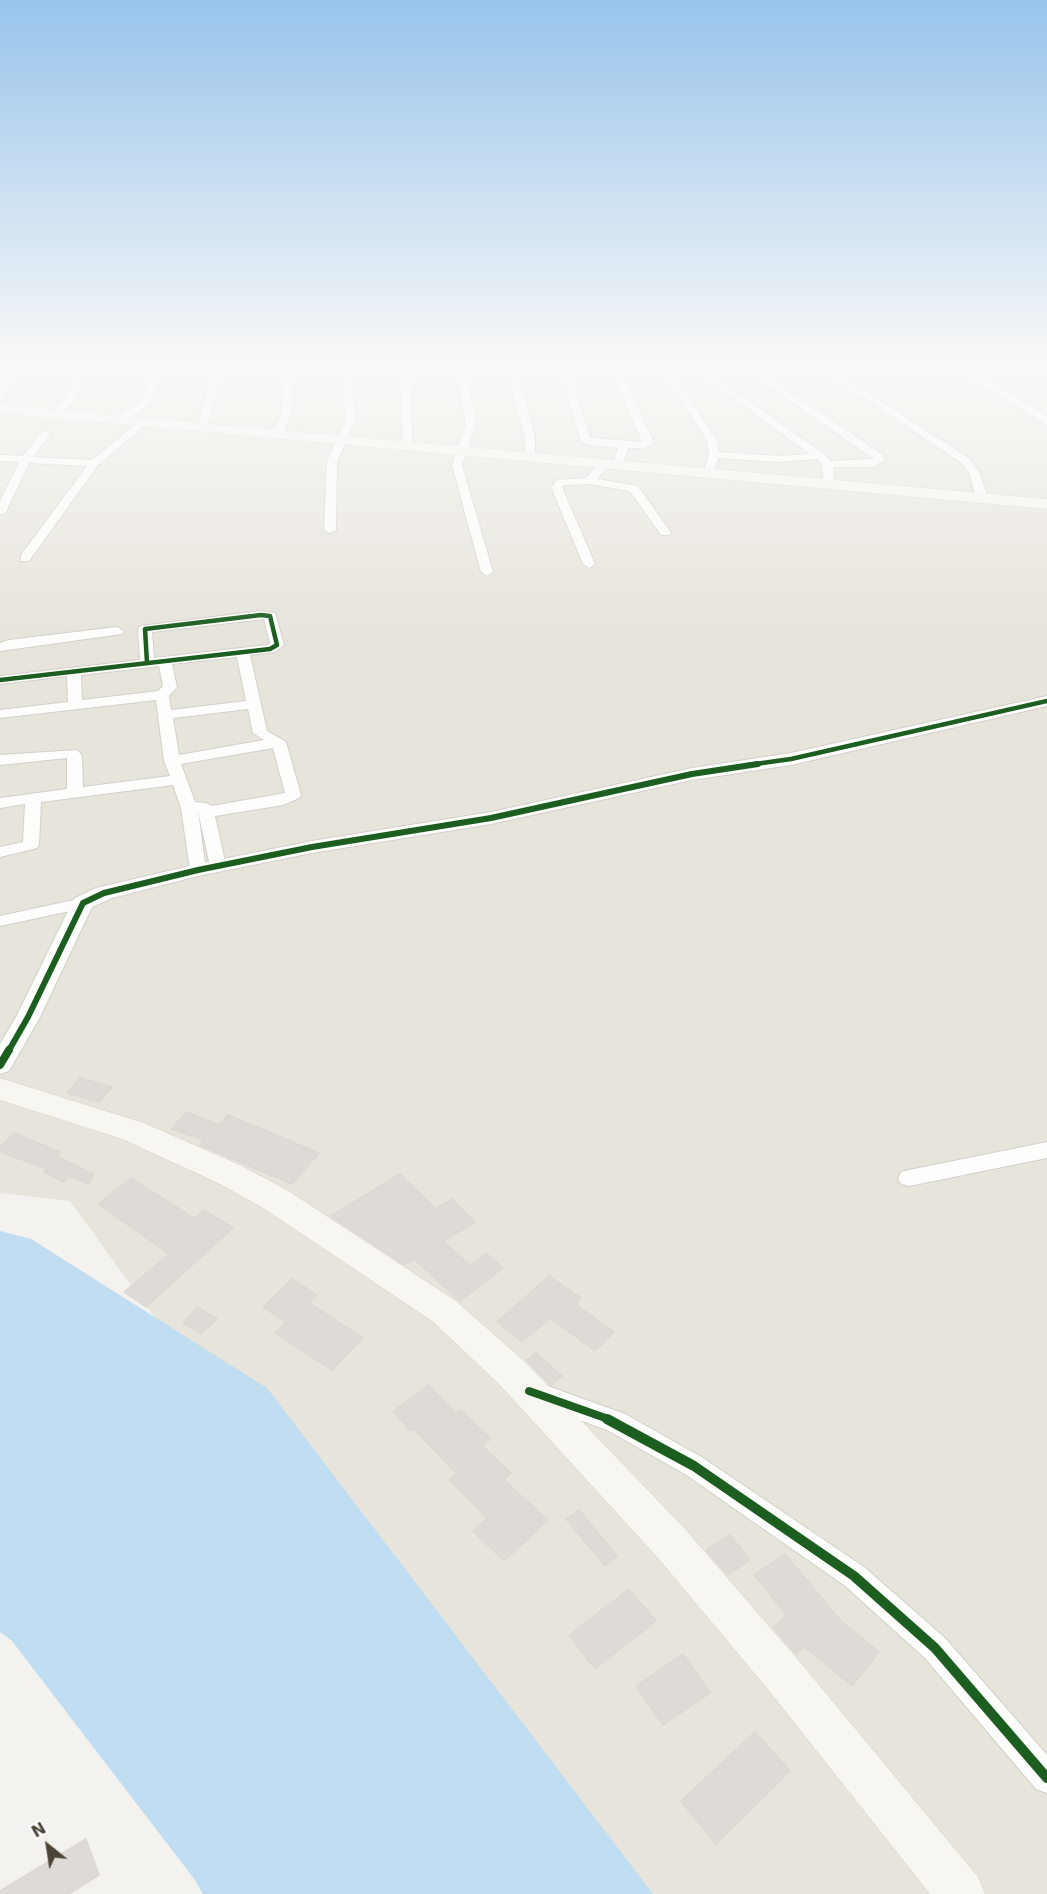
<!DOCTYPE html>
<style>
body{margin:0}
#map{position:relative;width:1047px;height:1894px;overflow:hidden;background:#f4f2ee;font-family:"DejaVu Sans",sans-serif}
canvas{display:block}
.north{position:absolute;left:18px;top:1816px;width:60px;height:60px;-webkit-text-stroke:4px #fff;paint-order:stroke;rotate:330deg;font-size:16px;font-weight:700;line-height:24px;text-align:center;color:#4b4439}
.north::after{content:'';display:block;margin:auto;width:21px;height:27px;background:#4b4439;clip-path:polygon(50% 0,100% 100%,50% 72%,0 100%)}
</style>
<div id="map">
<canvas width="1047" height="1894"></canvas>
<div class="north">N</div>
</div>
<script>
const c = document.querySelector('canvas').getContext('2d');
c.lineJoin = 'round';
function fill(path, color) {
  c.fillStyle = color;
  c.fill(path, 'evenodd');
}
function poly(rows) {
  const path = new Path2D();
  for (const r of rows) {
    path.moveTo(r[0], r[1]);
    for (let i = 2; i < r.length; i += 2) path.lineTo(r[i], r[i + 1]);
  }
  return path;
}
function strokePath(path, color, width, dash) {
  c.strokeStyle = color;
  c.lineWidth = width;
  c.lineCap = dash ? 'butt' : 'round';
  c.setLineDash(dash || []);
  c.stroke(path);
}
fill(poly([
 [0,369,1047,369,1047,1894,573,1894,70,1201,0,1193]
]), '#e7e4dc');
fill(poly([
 [0,1231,31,1239,267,1388,653,1894,203,1894,195,1880,12,1641,0,1632]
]), '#c0ddf1');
const building = poly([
 [80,1078,112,1087,99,1102,67,1093,80,1078],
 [186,1112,219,1125,228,1115,319,1153,292,1184,200,1145,204,1140,172,1129,186,1112],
 [14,1133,60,1152,56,1156,93,1174,89,1184,69,1177,64,1182,44,1172,47,1169,0,1152,0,1147,14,1133],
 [400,1174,436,1209,452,1199,475,1222,443,1241,470,1265,486,1253,503,1268,460,1301,414,1259,405,1265,331,1216,400,1174],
 [131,1178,195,1219,204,1210,233,1228,146,1307,124,1292,169,1254,98,1204,131,1178],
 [549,1276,581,1298,575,1304,614,1332,595,1351,550,1318,522,1342,497,1322,549,1276],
 [292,1279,317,1295,309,1303,363,1338,332,1370,275,1333,286,1322,263,1307,292,1279],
 [198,1307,217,1319,201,1334,183,1323,198,1307],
 [536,1353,562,1376,551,1385,526,1360,536,1353],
 [429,1385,456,1414,461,1410,491,1439,482,1446,511,1473,504,1480,548,1520,504,1561,473,1531,487,1518,449,1480,457,1474,414,1429,411,1431,393,1411,429,1385],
 [579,1510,617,1556,605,1566,566,1519,579,1510],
 [730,1535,750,1560,728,1575,706,1550,730,1535],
 [785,1554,841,1621,879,1652,852,1686,805,1647,796,1654,773,1627,787,1615,754,1575,785,1554],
 [629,1589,656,1621,595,1669,569,1635,629,1589],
 [683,1654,710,1693,663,1725,636,1686,683,1654],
 [755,1732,790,1771,716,1844,681,1801,755,1732],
 [86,1839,99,1875,69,1894,0,1894,0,1891,86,1839]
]);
fill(building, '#dedbd6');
strokePath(building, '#dcd9d4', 1.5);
const minor = poly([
 [12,369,21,369,3,399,0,400,0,389,12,369],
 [78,369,87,369,73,402,57,417,51,417,51,413,64,401,78,369],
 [151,369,161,369,155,394,149,404,124,422,116,422,116,418,140,402,145,394,151,369],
 [214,369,223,369,207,427,202,430,197,427,214,369],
 [283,369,293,369,292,413,282,434,277,437,272,434,282,413,283,369],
 [343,369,353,369,352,393,356,419,337,461,336,530,330,533,324,530,327,461,346,419,342,393,343,369],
 [401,369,411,369,412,446,407,449,402,446,401,369],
 [456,369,466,369,476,424,462,465,493,572,487,576,481,572,452,465,466,424,456,369],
 [507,369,517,369,535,438,535,459,526,457,525,438,507,369],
 [560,369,569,369,590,438,642,442,611,369,620,369,654,442,653,444,644,448,628,448,623,464,618,467,613,464,618,448,595,446,581,442,560,369],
 [662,369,671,369,718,443,719,452,778,456,810,454,693,369,703,369,824,454,830,461,874,459,744,369,755,369,883,455,884,461,872,467,833,467,834,483,829,486,824,483,822,465,817,459,778,462,718,458,712,475,704,475,703,473,709,455,708,443,662,369],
 [820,369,831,369,970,459,979,472,988,498,986,500,982,501,976,498,969,472,962,463,820,369],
 [142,419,146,420,146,424,98,465,29,561,21,561,21,555,87,466,29,463,6,512,0,515,0,501,19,462,0,461,0,455,23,456,42,432,46,431,51,434,33,457,92,460,142,419],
 [605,460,610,463,597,479,638,486,671,533,669,535,661,535,630,491,589,484,564,485,562,487,595,564,589,568,583,564,551,487,557,480,586,478,601,461,605,460],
 [261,611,275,613,276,616,284,645,275,652,250,655,267,731,286,742,301,795,299,798,283,805,215,816,226,866,224,870,218,871,210,866,198,811,206,870,198,875,190,870,181,808,173,785,41,802,39,845,37,848,0,857,0,847,23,842,25,804,0,808,0,798,67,789,67,758,0,765,0,755,77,750,82,755,83,787,170,776,164,761,156,700,0,718,0,710,68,702,67,676,0,684,0,676,140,660,138,629,140,626,261,611],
 [264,619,270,643,267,645,154,658,152,632,264,619],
 [237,657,246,701,171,710,169,696,177,687,172,664,237,657],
 [159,666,163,686,158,691,82,700,81,675,159,666],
 [248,709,253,733,264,740,179,755,173,718,248,709],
 [273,748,285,793,212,806,206,803,195,802,181,764,273,748],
 [117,627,124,631,122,634,0,651,0,643,9,640,117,627],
 [83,898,89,899,92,903,89,907,0,926,0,916,83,898],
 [1047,1142,1047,1158,909,1186,901,1184,898,1178,901,1172,909,1170,1047,1142],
 [542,1384,625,1414,703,1458,864,1567,945,1638,1047,1755,1047,1793,1036,1789,925,1658,844,1585,685,1474,607,1430,533,1403,530,1395,533,1387,542,1384]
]);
const tertiary = poly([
 [955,369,970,369,1047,416,1047,425,955,369],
 [1047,696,1047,706,791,765,692,780,491,824,312,853,198,876,112,898,92,907,40,1017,9,1071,0,1074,0,1044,16,1017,72,903,75,898,96,888,198,864,312,841,491,812,692,768,791,753,1047,696]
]);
const secondary = poly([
 [0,405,1047,499,1047,509,0,413,0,405],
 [0,1078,144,1123,240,1165,287,1190,456,1301,524,1361,686,1530,800,1662,978,1877,985,1894,930,1894,770,1692,658,1558,498,1383,432,1321,263,1208,218,1183,122,1139,0,1100,0,1078]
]);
strokePath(minor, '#d2d0cb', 2);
strokePath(tertiary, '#d2d0cb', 2);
strokePath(secondary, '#d3cfc5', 1);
fill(minor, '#fdfdfc');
fill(tertiary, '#fdfdfc');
fill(secondary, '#f7f6f1');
strokePath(poly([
 [0,680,270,649,277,645,270,616,261,615,145,629,147,663],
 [748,765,791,759,1047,701]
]), '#1b5e20', 4.5);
strokePath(poly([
 [8,1052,28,1017,83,903,104,893,198,870,312,847,491,818,692,774,758,764]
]), '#1b5e20', 6);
strokePath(poly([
 [0,1065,9,1050],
 [529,1391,611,1420]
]), '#1b5e20', 8);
strokePath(poly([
 [607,1419,694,1466,854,1576,935,1648,1047,1778]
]), '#1b5e20', 10);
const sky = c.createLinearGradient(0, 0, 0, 634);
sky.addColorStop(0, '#98c4ec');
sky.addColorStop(0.58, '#faf9f7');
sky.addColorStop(1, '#faf9f700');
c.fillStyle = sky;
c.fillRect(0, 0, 1047, 634);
</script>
